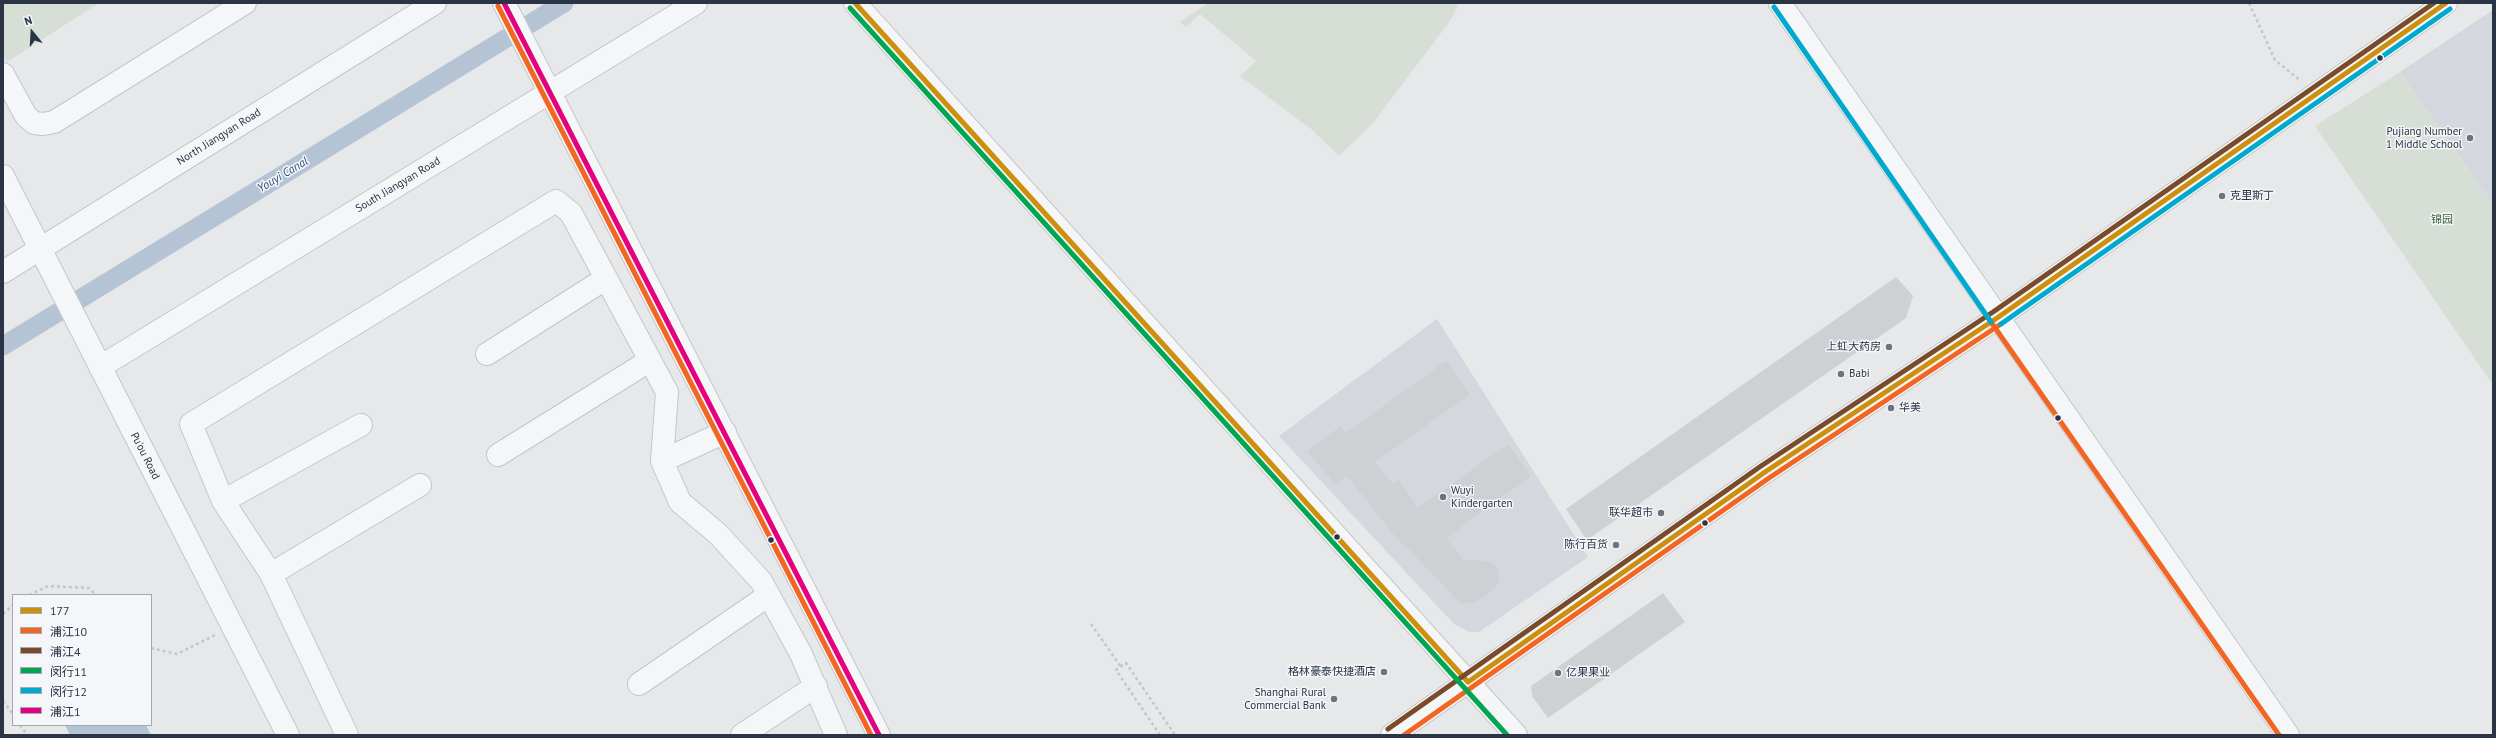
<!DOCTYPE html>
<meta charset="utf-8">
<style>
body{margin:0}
#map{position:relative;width:2496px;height:738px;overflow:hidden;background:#e6e8ea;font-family:"PT Sans","Noto Sans SC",sans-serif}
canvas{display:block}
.frame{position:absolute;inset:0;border:4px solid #2b3445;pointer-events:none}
.legend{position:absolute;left:12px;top:594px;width:140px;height:132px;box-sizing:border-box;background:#f4f6f9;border:1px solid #a4a8b1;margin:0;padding:5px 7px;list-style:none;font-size:12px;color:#2b3445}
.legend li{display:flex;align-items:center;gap:8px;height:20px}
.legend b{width:20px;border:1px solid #a4a8b1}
.north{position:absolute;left:12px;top:12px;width:40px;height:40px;-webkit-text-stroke:3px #f4f6f9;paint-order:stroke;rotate:342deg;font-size:11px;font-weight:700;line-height:16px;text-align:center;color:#2b3445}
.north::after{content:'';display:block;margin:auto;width:14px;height:18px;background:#2b3445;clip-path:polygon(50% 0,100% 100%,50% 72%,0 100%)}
</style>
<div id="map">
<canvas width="2496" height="738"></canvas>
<div class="frame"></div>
<ul class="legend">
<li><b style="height:5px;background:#ce8f0e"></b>177</li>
<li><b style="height:5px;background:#f26522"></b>浦江10</li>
<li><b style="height:5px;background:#7a4b2a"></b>浦江4</li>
<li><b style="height:5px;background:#00a651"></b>闵行11</li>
<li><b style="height:5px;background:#00a9ce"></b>闵行12</li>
<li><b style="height:5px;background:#e5007d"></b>浦江1</li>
</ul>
<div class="north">N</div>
</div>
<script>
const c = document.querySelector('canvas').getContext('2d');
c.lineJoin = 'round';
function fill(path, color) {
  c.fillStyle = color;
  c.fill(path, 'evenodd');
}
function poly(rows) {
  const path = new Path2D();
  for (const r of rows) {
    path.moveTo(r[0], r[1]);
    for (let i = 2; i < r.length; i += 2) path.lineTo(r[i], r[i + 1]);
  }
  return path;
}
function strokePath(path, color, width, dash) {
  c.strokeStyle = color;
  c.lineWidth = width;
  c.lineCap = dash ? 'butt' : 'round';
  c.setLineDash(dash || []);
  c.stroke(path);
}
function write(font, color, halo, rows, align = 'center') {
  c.font = font + ' "PT Sans","Noto Sans SC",sans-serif';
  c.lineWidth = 3;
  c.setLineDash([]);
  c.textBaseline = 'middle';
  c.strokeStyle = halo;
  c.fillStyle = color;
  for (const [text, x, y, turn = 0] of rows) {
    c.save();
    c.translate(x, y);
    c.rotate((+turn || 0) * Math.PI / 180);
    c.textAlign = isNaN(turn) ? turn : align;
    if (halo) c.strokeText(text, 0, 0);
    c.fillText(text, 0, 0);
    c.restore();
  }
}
fill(poly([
 [2493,10,2493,204,2400,72],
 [1437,319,1588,557,1479,632,1469,632,1454,624,1279,436]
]), '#d4d7dd');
fill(poly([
 [3,3,99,3,7,62,3,55],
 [1208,3,1459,3,1450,21,1373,123,1339,156,1311,129,1240,76,1256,61,1200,14,1186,27,1180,22],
 [2400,72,2493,204,2493,385,2315,126]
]), '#d6ded6');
fill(poly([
 [65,725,146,725,151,735,70,735]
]), '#b4c4d5');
strokePath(poly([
 [3,346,564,3]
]), '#b4c4d5', 19);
fill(poly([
 [1896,277,1913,296,1906,318,1587,540,1566,509],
 [1446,361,1470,394,1375,462,1393,484,1399,480,1418,508,1508,444,1531,476,1446,538,1464,560,1490,561,1497,567,1499,583,1485,597,1470,603,1461,604,1404,544,1402,545,1347,476,1335,484,1307,451,1341,426,1346,433],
 [1663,593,1685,622,1548,718,1532,696,1531,686]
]), '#ced0d3');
const minor = poly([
 [504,3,879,735],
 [855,3,1516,735],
 [1780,3,2288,735],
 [3,74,26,116,34,123,43,124,54,122,245,3],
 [3,176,288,735],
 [3,272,435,3],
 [487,354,605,279],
 [100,367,696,3],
 [361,425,223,501,191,424,556,201,571,213,667,392,662,461,725,432],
 [498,455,649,361],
 [662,461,680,502,718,534,761,581,801,654,836,735],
 [223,501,271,574,347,735],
 [271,574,420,485],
 [639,684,769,595],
 [742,735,816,686],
 [1392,735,1765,472,1997,318,2446,3]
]);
strokePath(minor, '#c4c6c8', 24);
strokePath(poly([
 [2249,3,2275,60,2301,81],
 [29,595,48,586,89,588,96,595],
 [3,614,13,605],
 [1091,624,1121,667],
 [151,648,177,654,215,635],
 [3,701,13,714],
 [20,725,27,735],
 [1160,735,1116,670,1126,663,1175,735]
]), '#c5c6ca', 2.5, [3, 3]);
strokePath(minor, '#f5f6f7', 22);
strokePath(poly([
 [855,3,1468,682],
 [1468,682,1765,472,1997,318,2446,3]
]), '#ce8f0e', 5);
strokePath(poly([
 [498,6,871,735],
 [1991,322,2279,735],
 [1404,735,1769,478,2001,324]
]), '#f26522', 5);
strokePath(poly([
 [1388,729,1761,466,1993,312,2434,3]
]), '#7a4b2a', 5);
strokePath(poly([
 [850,8,1507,735]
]), '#00a651', 5);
strokePath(poly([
 [1774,7,1991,322],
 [2001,324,2450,9]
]), '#00a9ce', 5);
strokePath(poly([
 [504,3,879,735]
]), '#e5007d', 5);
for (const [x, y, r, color] of [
 [2380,58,3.5,"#2b3445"],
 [2470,138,4,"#6c737f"],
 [2222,196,4,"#6c737f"],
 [1889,347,4,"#6c737f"],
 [1841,374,4,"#6c737f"],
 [1891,408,4,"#6c737f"],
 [2058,418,3.5,"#2b3445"],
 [1443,497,4,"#6c737f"],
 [1661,513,4,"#6c737f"],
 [1705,523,3.5,"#2b3445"],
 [1337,537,3.5,"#2b3445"],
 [771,540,3.5,"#2b3445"],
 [1616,545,4,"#6c737f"],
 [1384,672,4,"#6c737f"],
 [1558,673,4,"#6c737f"],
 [1334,699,4,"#6c737f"]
]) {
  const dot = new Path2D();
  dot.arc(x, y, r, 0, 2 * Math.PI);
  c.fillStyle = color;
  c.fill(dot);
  strokePath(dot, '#f4f6f9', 1.5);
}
write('11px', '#2b3445', '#f4f6f9', [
 ["Pujiang Number",2462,132],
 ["1 Middle School",2462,145],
 ["克里斯丁",2230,196,"left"],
 ["上虹大药房",1881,347],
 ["Babi",1849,374,"left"],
 ["华美",1899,408,"left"],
 ["Wuyi",1451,491,"left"],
 ["Kindergarten",1451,504,"left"],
 ["联华超市",1653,513],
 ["陈行百货",1608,545],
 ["格林豪泰快捷酒店",1376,672],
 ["亿果果业",1566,673,"left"],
 ["Shanghai Rural",1326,693],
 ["Commercial Bank",1326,706]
], 'right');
write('11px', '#2b3445', '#f4f6f9', [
 ["North Jiangyan Road",219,137,-32],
 ["South Jiangyan Road",398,185,-31],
 ["Pu'ou Road",145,456,63]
]);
write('11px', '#3f6138', '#f4f6f9', [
 ["锦园",2442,220]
]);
write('italic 12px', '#34527a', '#f4f6f9', [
 ["Youyi Canal",283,175,-31]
]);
</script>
